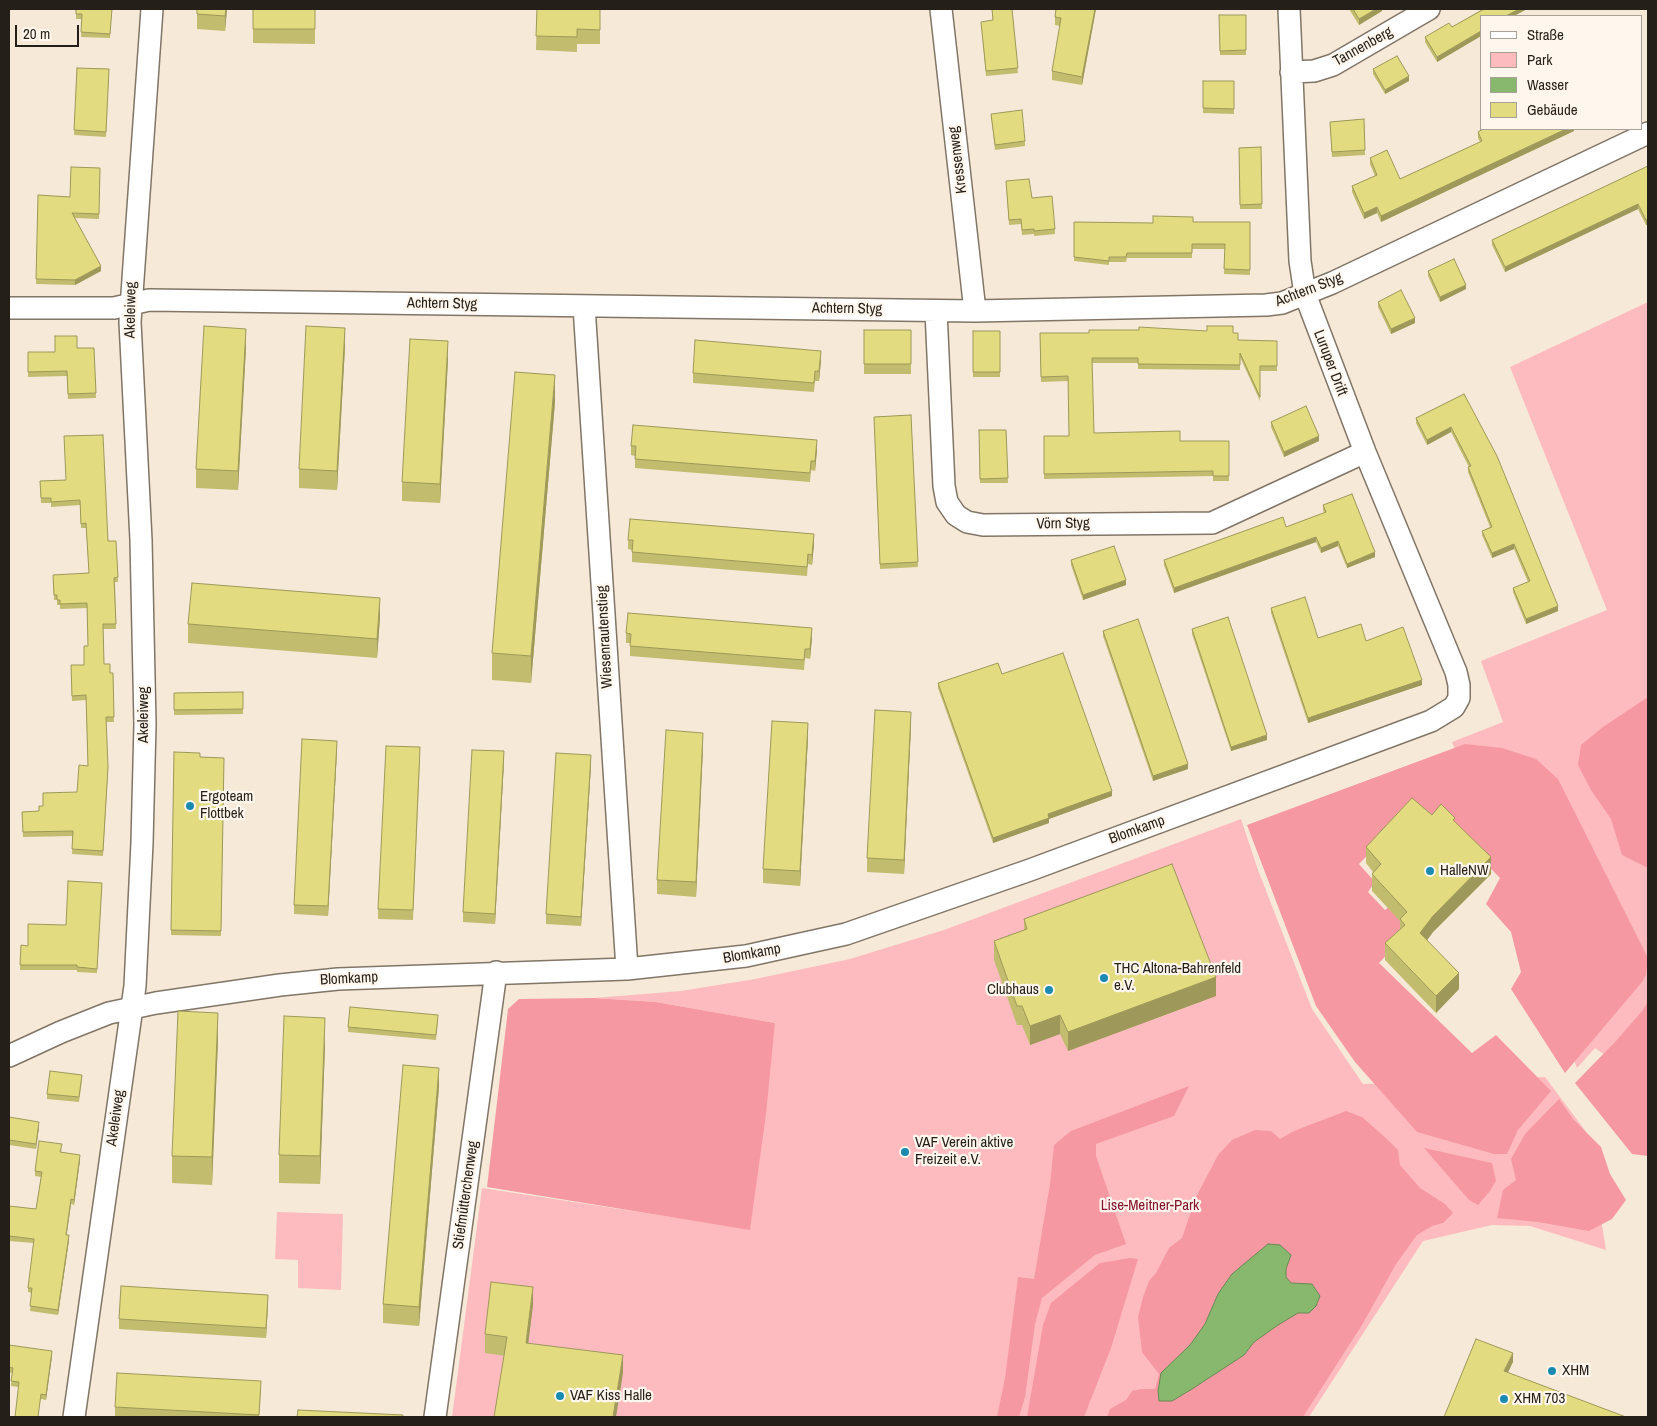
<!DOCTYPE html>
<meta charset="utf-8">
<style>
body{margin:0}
#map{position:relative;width:1657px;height:1426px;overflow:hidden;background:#f6e9d8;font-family:"Archivo Narrow",sans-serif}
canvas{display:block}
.frame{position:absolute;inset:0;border:10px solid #241f19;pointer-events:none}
.legend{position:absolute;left:1480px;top:15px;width:162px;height:115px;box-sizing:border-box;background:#fff7ed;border:1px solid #a7a198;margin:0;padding:6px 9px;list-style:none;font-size:15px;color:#241f19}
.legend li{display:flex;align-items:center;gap:10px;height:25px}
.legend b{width:25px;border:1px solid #a7a198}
.scale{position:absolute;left:15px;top:25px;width:64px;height:22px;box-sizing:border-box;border:2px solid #241f19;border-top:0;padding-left:6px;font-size:15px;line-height:18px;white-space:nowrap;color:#241f19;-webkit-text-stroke:4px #fff7ed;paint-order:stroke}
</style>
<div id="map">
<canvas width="1657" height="1426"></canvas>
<div class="frame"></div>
<ul class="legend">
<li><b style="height:6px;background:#fff"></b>Straße</li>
<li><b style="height:14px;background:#fdbbc0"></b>Park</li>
<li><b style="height:14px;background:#87b86e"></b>Wasser</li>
<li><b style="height:14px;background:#e2db80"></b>Gebäude</li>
</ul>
<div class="scale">20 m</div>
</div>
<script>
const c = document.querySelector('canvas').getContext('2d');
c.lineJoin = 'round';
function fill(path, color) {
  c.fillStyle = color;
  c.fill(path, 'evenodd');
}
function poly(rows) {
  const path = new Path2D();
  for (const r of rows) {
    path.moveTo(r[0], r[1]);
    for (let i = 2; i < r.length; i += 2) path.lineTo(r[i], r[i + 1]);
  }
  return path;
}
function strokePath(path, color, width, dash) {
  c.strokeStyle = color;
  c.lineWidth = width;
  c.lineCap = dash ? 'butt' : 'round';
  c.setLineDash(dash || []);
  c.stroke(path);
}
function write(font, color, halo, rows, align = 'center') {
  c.font = font + ' "Archivo Narrow",sans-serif';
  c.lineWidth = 4.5;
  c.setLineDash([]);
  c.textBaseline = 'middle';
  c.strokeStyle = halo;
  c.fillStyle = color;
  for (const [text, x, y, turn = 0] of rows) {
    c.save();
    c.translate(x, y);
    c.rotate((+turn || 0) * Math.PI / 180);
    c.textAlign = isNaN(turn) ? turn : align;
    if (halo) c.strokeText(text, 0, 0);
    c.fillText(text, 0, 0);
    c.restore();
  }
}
fill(poly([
 [1648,302,1648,1067,1605,1055,1595,1048,1577,1068,1529,934,1452,742,1503,722,1481,661,1607,610,1510,367],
 [1241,819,1258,870,1312,1009,1363,1084,1484,1081,1545,1077,1587,1133,1606,1250,1530,1226,1492,1225,1423,1241,1309,1417,452,1417,482,1188,750,1229,775,1023,656,1002,594,998,681,991,755,979,850,959,944,930],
 [277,1212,343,1214,341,1290,298,1288,298,1260,275,1259]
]), '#fdbbc0');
fill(poly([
 [1648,697,1648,868,1622,855,1611,819,1591,790,1578,765,1581,745,1603,727],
 [1465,744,1502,748,1536,759,1558,779,1648,958,1646,975,1642,982,1565,1073,1511,989,1521,972,1511,932,1486,904,1500,878,1441,818,1411,811,1359,864,1375,882,1368,892,1385,910,1394,903,1410,920,1398,943,1379,963,1472,1053,1496,1035,1551,1091,1518,1130,1507,1154,1494,1154,1417,1132,1355,1062,1316,1006,1247,825],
 [594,998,656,1002,775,1023,766,1114,750,1230,487,1187,508,1009,519,999],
 [1648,1001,1648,1156,1632,1154,1575,1083,1616,1041,1643,1010],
 [1189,1086,1174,1116,1096,1144,1096,1156,1126,1244,1095,1255,1042,1298,1035,1324,1025,1397,1019,1417,997,1417,1005,1378,1018,1277,1034,1279,1050,1184,1054,1145,1071,1131],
 [1559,1099,1573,1119,1601,1147,1610,1174,1626,1200,1612,1219,1589,1231,1538,1222,1497,1218,1503,1190,1516,1180,1511,1159,1525,1134],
 [1346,1111,1362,1117,1387,1139,1398,1150,1400,1165,1420,1188,1445,1204,1453,1213,1443,1223,1432,1226,1417,1235,1396,1264,1362,1325,1303,1417,1107,1417,1110,1409,1126,1400,1132,1391,1141,1389,1155,1389,1159,1374,1142,1352,1138,1317,1143,1297,1149,1281,1156,1273,1169,1248,1182,1238,1196,1197,1218,1155,1232,1140,1255,1130,1271,1131,1280,1139,1294,1131],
 [1424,1148,1492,1163,1496,1181,1490,1191,1478,1205,1469,1200],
 [1130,1258,1138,1259,1111,1348,1084,1417,1027,1417,1043,1325,1051,1303,1100,1263]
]), '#f698a2');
const water = poly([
 [1268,1244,1280,1245,1291,1255,1286,1269,1286,1277,1291,1283,1312,1284,1320,1296,1316,1306,1309,1313,1298,1313,1278,1325,1254,1342,1244,1355,1192,1389,1172,1401,1159,1401,1158,1391,1161,1373,1190,1345,1205,1324,1218,1294,1232,1274,1268,1244]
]);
fill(water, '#87b86e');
strokePath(water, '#698a54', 1);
const street = poly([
 [941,9,975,311],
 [1291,72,1314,71,1333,65,1429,9],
 [584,306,627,969],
 [9,308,114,308,149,300,975,311,1266,305,1282,303,1332,283,1648,133],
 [936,311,944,486,947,502,956,515,967,522,983,525,1212,523,1365,452],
 [9,1056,61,1032,109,1013,156,1003,280,985,338,979,627,969,746,956,846,934,1030,870,1431,721,1454,707,1459,698,1459,685,1456,672,1365,452,1305,294,1300,261,1289,9],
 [74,1417,135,986,142,843,145,724,141,540,130,322,152,9],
 [435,1417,496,972]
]);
strokePath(street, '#807566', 24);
strokePath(street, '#fff', 21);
fill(poly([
 [76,9,112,9,110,38,81,37,82,19,76,19],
 [227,9,225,31,197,29,197,14],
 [253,9,315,9,315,44,253,43],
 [537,9,600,9,600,44,577,44,577,52,536,50],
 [992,9,1012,9,1018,73,986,76,981,22,993,20],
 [1056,9,1096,9,1082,85,1052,80,1052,71,1060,26,1055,25,1055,17],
 [1349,9,1382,9,1382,11,1359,25],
 [1483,9,1527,9,1514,16,1481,16,1481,36,1437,62,1425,42,1425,37,1452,27],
 [1219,15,1246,15,1246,55,1220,55],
 [77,68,109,69,106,137,74,135],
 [1373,69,1409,81,1385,94,1373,74],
 [1203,81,1234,81,1234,114,1203,113],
 [991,114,1025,141,1025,146,995,150],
 [1364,119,1365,155,1332,157,1330,122],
 [1574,129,1574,131,1381,222,1377,213,1364,219,1352,192,1352,186,1375,176,1370,164,1370,158,1400,179,1480,142,1478,138,1478,132],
 [1261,147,1262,209,1240,209,1239,148],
 [1648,166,1648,224,1646,225,1638,209,1505,272,1492,245,1492,240],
 [100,168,99,219,75,218,101,271,75,285,36,284,38,195,70,197],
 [1006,181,1032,198,1055,229,1055,234,1034,236,1034,234,1022,235,1021,224,1009,225],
 [1074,222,1153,223,1250,222,1250,275,1224,274,1225,249,1192,249,1192,258,1127,258,1126,262,1109,262,1109,265,1074,261],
 [1428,271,1466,289,1440,302,1428,276],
 [1378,302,1415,323,1391,334,1378,307],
 [864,330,911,330,911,374,864,374],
 [973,331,1000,331,1000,377,973,377],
 [1040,333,1233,333,1238,340,1277,341,1277,371,1260,371,1260,401,1240,357,1240,370,1138,369,1138,363,1092,363,1094,433,1180,441,1229,441,1229,481,1213,481,1213,476,1044,479,1044,436,1069,436,1068,381,1041,382],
 [345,347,337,490,299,488,299,469],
 [77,348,94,348,96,398,68,399,67,376,28,377,28,352,55,352],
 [246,348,238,490,196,488,196,469],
 [448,360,440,503,402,501,402,482],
 [821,360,819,381,815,381,814,392,693,383,693,373],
 [1464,394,1558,611,1526,624,1513,592,1513,588,1528,582,1514,549,1492,558,1482,535,1482,531,1490,527,1468,472,1468,467,1469,467,1451,432,1427,445,1416,423,1416,418],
 [555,402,531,683,492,680,492,653],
 [911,415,918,567,880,569,874,417],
 [1271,422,1319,441,1284,457,1271,427],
 [979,430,1006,430,1008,483,980,483],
 [631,446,817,450,815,471,811,470,810,482,635,468,635,456,631,455],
 [66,480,108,541,118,577,118,582,115,582,116,629,103,629,104,664,110,673,113,673,114,722,106,722,108,772,103,856,72,854,73,836,23,837,22,812,39,811,43,806,77,792,88,766,86,700,72,701,71,670,84,665,88,646,87,608,60,609,60,605,57,605,57,600,54,600,53,580,89,573,86,528,81,528,80,505,51,507,51,503,41,503,40,481],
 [1323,505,1375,557,1347,568,1338,546,1321,553,1316,542,1174,593,1164,565,1164,560,1286,527,1324,513,1323,510],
 [628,540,814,544,812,565,808,564,807,576,632,562,632,550,628,549],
 [1071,560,1126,585,1083,600,1071,565],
 [1271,608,1318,638,1366,641,1422,685,1308,723,1271,613],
 [380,617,377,658,188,643,188,624],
 [1192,629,1267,740,1231,751,1192,634],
 [1103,631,1188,769,1153,781,1103,636],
 [626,633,812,638,810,659,805,658,804,670,630,656,630,643,626,643],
 [1002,674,1112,796,1049,819,1049,823,993,843,938,688,938,683],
 [243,692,243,714,174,715,174,693],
 [911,726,904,874,867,872,867,858],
 [808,737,800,886,763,883,763,869],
 [703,748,696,897,657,894,657,880],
 [337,750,328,916,294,914,294,905],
 [174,752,200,757,224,758,221,936,171,935],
 [420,757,413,920,378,919,378,909],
 [504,761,495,924,463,922,463,912],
 [591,765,581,926,546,924,546,914],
 [1432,815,1455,823,1491,874,1433,932,1427,940,1459,989,1436,1013,1385,960,1385,943,1400,930,1400,921,1372,891,1372,874,1373,872,1366,863,1366,847],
 [102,883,97,973,77,972,77,970,20,970,21,945,28,946,66,925],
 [1024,919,1216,996,1068,1051,1060,1034,1030,1045,1022,1025,1017,1025,994,960,994,941,1024,930],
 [438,1020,436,1040,348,1032,348,1027],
 [218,1040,212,1185,172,1183,172,1156],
 [325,1045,320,1184,279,1183,279,1155],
 [82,1080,79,1102,47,1099,47,1094],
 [439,1087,419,1326,383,1323,383,1304],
 [9,1117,39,1127,36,1149,9,1145],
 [62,1149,61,1152,80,1160,74,1205,71,1204,66,1235,69,1240,58,1315,30,1311,32,1293,28,1292,28,1288,34,1243,9,1241,9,1206,36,1209,41,1177,35,1176,35,1171],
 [268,1305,266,1338,119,1329,119,1319],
 [533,1305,528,1343,623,1373,485,1353,485,1334],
 [9,1345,52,1356,46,1400,41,1399,18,1387,11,1386,12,1373,9,1372],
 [261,1391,259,1417,115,1417,115,1407]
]), '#c2bc6e');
fill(poly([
 [226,9,227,9,225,31,225,16],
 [1095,9,1096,9,1082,85,1082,77],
 [1376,9,1382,9,1382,11,1359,25,1359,19],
 [1519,9,1527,9,1514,16,1506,16],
 [1481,31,1481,36,1437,62,1437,57],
 [1409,76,1409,81,1385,94,1385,90],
 [1566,129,1574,129,1574,131,1381,222,1381,216],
 [1638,204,1638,209,1505,272,1505,267],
 [1377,207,1377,213,1364,219,1364,213],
 [1648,219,1648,224,1646,225,1646,220],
 [101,266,101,271,75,285,75,280],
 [1466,285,1466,289,1440,302,1440,297],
 [1415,318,1415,323,1391,334,1391,329],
 [345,328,345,347,337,490,337,471],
 [246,329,246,348,238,490,238,471],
 [448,341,448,360,440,503,440,484],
 [821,351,821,360,819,381,819,371],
 [555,375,555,402,531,683,531,656],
 [1451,427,1451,432,1427,445,1427,440],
 [1319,436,1319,441,1284,457,1284,452],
 [817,440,817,450,815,471,815,461],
 [814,534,814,544,812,565,812,555],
 [1316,537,1316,542,1174,593,1174,588],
 [1338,541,1338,546,1321,553,1321,548],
 [1514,544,1514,549,1492,558,1492,553],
 [1375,552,1375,557,1347,568,1347,564],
 [1126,580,1126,585,1083,600,1083,595],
 [380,598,380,617,377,658,377,639],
 [1558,606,1558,611,1526,624,1526,619],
 [812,628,812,638,810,659,810,649],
 [1422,680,1422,685,1308,723,1308,718],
 [911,712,911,726,904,874,904,860],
 [808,723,808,737,800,886,800,871],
 [703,733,703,748,696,897,696,882],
 [1267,735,1267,740,1231,751,1231,747],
 [337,741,337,750,328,916,328,906],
 [504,751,504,761,495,924,495,914],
 [591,755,591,765,581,926,581,917],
 [1188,764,1188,769,1153,781,1153,776],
 [1112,791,1112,796,1049,819,1049,823,993,843,993,838,1048,814],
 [1491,857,1491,874,1433,932,1420,950,1420,933,1433,916],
 [1459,973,1459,989,1436,1013,1436,996],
 [1216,977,1216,996,1068,1051,1068,1032],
 [218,1013,218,1040,212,1185,212,1157],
 [1060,1015,1060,1034,1030,1045,1030,1026],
 [325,1018,325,1045,320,1184,320,1156],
 [439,1068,439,1087,419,1326,419,1307],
 [39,1122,39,1127,36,1149,36,1144],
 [80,1155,80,1160,74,1205,74,1200],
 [71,1199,71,1204,66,1240,66,1235],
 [69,1235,69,1240,58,1315,58,1310],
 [533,1287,533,1305,526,1361,526,1343],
 [268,1295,268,1305,266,1338,266,1328],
 [52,1351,52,1356,46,1400,46,1395],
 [1513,1353,1513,1362,1504,1381,1504,1371],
 [623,1355,623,1373,616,1417,613,1417]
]), '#9e995a');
const building = poly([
 [76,9,112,9,110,34,81,32,82,14,76,14,76,9],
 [197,9,226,9,225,16,197,14,197,9],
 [253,9,315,9,315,29,253,29,253,9],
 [537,9,600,9,600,30,577,29,577,37,536,36,537,9],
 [992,9,1012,9,1018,68,986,71,981,22,993,20,992,9],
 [1056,9,1095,9,1082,77,1052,71,1061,18,1055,17,1056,9],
 [1353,9,1376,9,1359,19,1353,9],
 [1484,9,1519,9,1506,16,1481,16,1481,31,1437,57,1425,37,1449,23,1452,27,1484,9],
 [1219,15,1246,15,1246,50,1220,51,1219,15],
 [1397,56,1409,76,1385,90,1373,69,1397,56],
 [77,68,109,69,106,132,74,130,77,68],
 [1203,81,1234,81,1234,109,1203,108,1203,81],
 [1022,110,1025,141,995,145,991,114,1022,110],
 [1364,119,1365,150,1332,152,1330,122,1364,119],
 [1483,129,1566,129,1381,216,1377,207,1364,213,1352,186,1377,175,1370,158,1387,150,1400,179,1482,141,1478,132,1483,129],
 [1261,147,1262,204,1240,205,1239,148,1261,147],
 [1648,166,1648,219,1646,220,1638,204,1505,267,1492,240,1648,166],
 [71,167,100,168,99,214,72,213,101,266,75,280,36,279,38,195,70,197,71,167],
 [1029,179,1032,198,1052,196,1055,229,1034,231,1034,229,1022,230,1021,219,1009,220,1006,181,1029,179],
 [1153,216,1193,217,1193,222,1250,222,1250,270,1224,269,1225,244,1192,244,1192,253,1127,253,1126,257,1109,257,1109,261,1074,257,1074,222,1153,223,1153,216],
 [1454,259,1466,285,1440,297,1428,271,1454,259],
 [1401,290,1415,318,1391,329,1378,302,1401,290],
 [204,326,246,329,238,471,196,469,204,326],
 [306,326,345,328,337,471,299,469,306,326],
 [1207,326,1233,326,1233,333,1238,333,1238,340,1277,341,1277,366,1260,366,1260,397,1240,353,1240,365,1138,364,1138,358,1092,358,1094,433,1180,431,1180,441,1229,441,1229,476,1213,476,1213,471,1044,474,1044,436,1069,436,1068,376,1041,377,1040,333,1089,333,1089,330,1139,330,1139,327,1207,331,1207,326],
 [864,330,911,330,911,364,864,364,864,330],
 [973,331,1000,331,1000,372,973,372,973,331],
 [55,336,77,336,77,348,94,348,96,393,68,394,67,371,28,372,28,352,55,352,55,336],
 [410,339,448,341,440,484,402,482,410,339],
 [695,340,821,351,819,371,815,371,814,383,693,373,695,340],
 [515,372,555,375,531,656,492,653,515,372],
 [1464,394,1497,456,1558,606,1526,619,1513,588,1530,581,1514,544,1492,553,1482,531,1492,527,1468,467,1471,466,1451,427,1427,440,1416,418,1464,394],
 [1306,406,1319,436,1284,452,1271,422,1306,406],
 [911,415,918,562,880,564,874,417,911,415],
 [633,425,817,440,815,461,811,461,810,473,635,459,636,446,631,446,633,425],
 [979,430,1006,430,1008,478,980,479,979,430],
 [103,435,108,541,116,541,118,577,114,578,116,624,103,624,104,664,110,664,110,673,113,673,114,717,106,717,108,767,103,851,72,849,73,831,23,832,22,812,39,811,39,806,43,806,43,793,77,792,79,765,88,766,86,695,72,696,71,665,84,665,84,646,88,646,87,603,60,604,60,600,57,600,57,595,54,595,53,575,89,573,86,523,81,524,80,500,51,502,51,498,41,498,40,481,66,480,64,436,103,435],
 [1352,494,1375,552,1347,564,1338,541,1321,548,1316,537,1174,588,1164,560,1283,517,1286,527,1326,512,1323,505,1352,494],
 [630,519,814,534,812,555,808,554,807,567,632,552,633,540,628,540,630,519],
 [1114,546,1126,580,1083,595,1071,560,1114,546],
 [192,583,380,598,377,639,188,624,192,583],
 [1305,597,1318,638,1361,624,1366,641,1403,627,1422,680,1308,718,1271,608,1305,597],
 [628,613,812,628,810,649,805,649,804,660,630,646,631,634,626,633,628,613],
 [1228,617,1267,735,1231,747,1192,629,1228,617],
 [1138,619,1188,764,1153,776,1103,631,1138,619],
 [1063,653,1112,791,1048,814,1049,818,993,838,938,683,998,663,1002,674,1063,653],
 [243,692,243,709,174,710,174,693,243,692],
 [875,710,911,712,904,860,867,858,875,710],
 [772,721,808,723,800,871,763,869,772,721],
 [666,730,703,733,696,882,657,880,666,730],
 [302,739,337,741,328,906,294,905,302,739],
 [386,746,420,747,413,910,378,909,386,746],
 [472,750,504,751,495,914,463,912,472,750],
 [174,752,200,753,200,757,224,758,221,931,171,930,174,752],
 [556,753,591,755,581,917,546,914,556,753],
 [1412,798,1432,815,1441,804,1455,818,1453,820,1491,857,1433,916,1420,933,1459,973,1436,996,1385,943,1405,925,1400,919,1407,912,1372,874,1381,864,1366,847,1412,798],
 [1172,864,1216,977,1068,1032,1060,1015,1030,1026,1022,1006,1017,1006,994,941,1027,929,1024,919,1172,864],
 [68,881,102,883,97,969,77,967,77,965,20,965,21,945,28,946,28,924,66,925,68,881],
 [350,1007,438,1015,436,1035,348,1027,350,1007],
 [178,1011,218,1013,212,1157,172,1156,178,1011],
 [284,1016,325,1018,320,1156,279,1155,284,1016],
 [403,1065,439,1068,419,1307,383,1304,403,1065],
 [50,1071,82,1075,79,1097,47,1094,50,1071],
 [9,1117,39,1122,36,1144,9,1140,9,1117],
 [39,1141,62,1144,60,1152,80,1155,74,1200,71,1199,66,1235,69,1235,58,1310,30,1306,32,1288,28,1288,34,1239,9,1236,9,1206,36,1209,42,1172,35,1171,39,1141],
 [491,1282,533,1287,526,1343,623,1355,613,1417,494,1417,507,1337,485,1334,491,1282],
 [121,1286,268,1295,266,1328,119,1319,121,1286],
 [1476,1339,1513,1353,1504,1371,1626,1417,1444,1417,1476,1339],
 [9,1345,52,1351,46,1395,41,1394,38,1417,15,1417,19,1382,11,1381,13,1368,9,1367,9,1345],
 [117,1373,261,1381,259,1415,115,1407,117,1373],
 [298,1410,403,1415,403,1417,297,1417,298,1410]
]);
fill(building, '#e2db80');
strokePath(building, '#9e995a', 1);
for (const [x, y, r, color] of [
 [190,806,5,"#1b8ab0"],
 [1430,871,5,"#1b8ab0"],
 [1104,978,5,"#1b8ab0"],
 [1049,990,5,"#1b8ab0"],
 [905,1152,5,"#1b8ab0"],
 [1552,1371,5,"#1b8ab0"],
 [560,1396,5,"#1b8ab0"],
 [1504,1399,5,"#1b8ab0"]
]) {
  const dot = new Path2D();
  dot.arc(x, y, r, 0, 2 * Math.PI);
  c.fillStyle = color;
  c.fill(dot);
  strokePath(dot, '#fff7ed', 2);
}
write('15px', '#241f19', '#fff7ed', [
 ["Tannenberg",1363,47,-29],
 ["Kressenweg",958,160,-97],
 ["Achtern Styg",1309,290,-21],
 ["Achtern Styg",442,304,1],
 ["Achtern Styg",847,309,1],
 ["Akeleiweg",131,310,-89],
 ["Luruper Drift",1330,363,69],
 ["Vörn Styg",1063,524,-1],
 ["Wiesenrautenstieg",605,637,-93],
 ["Akeleiweg",144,715,-90],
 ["Blomkamp",1137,830,-20],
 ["Blomkamp",752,954,-10],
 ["Blomkamp",349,979,-3],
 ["Akeleiweg",116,1118,-82],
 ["Stiefmütterchenweg",466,1195,-82]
]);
write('15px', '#241f19', '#fff7ed', [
 ["Ergoteam",200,797],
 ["Flottbek",200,814],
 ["HalleNW",1440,871],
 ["THC Altona-Bahrenfeld",1114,969],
 ["e.V.",1114,986],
 ["Clubhaus",1039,990,"right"],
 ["VAF Verein aktive",915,1143],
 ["Freizeit e.V.",915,1160],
 ["XHM",1562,1371],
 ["VAF Kiss Halle",570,1396],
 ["XHM 703",1514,1399]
], 'left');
write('15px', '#82122f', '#fff7ed', [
 ["Lise-Meitner-Park",1150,1206]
]);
</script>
